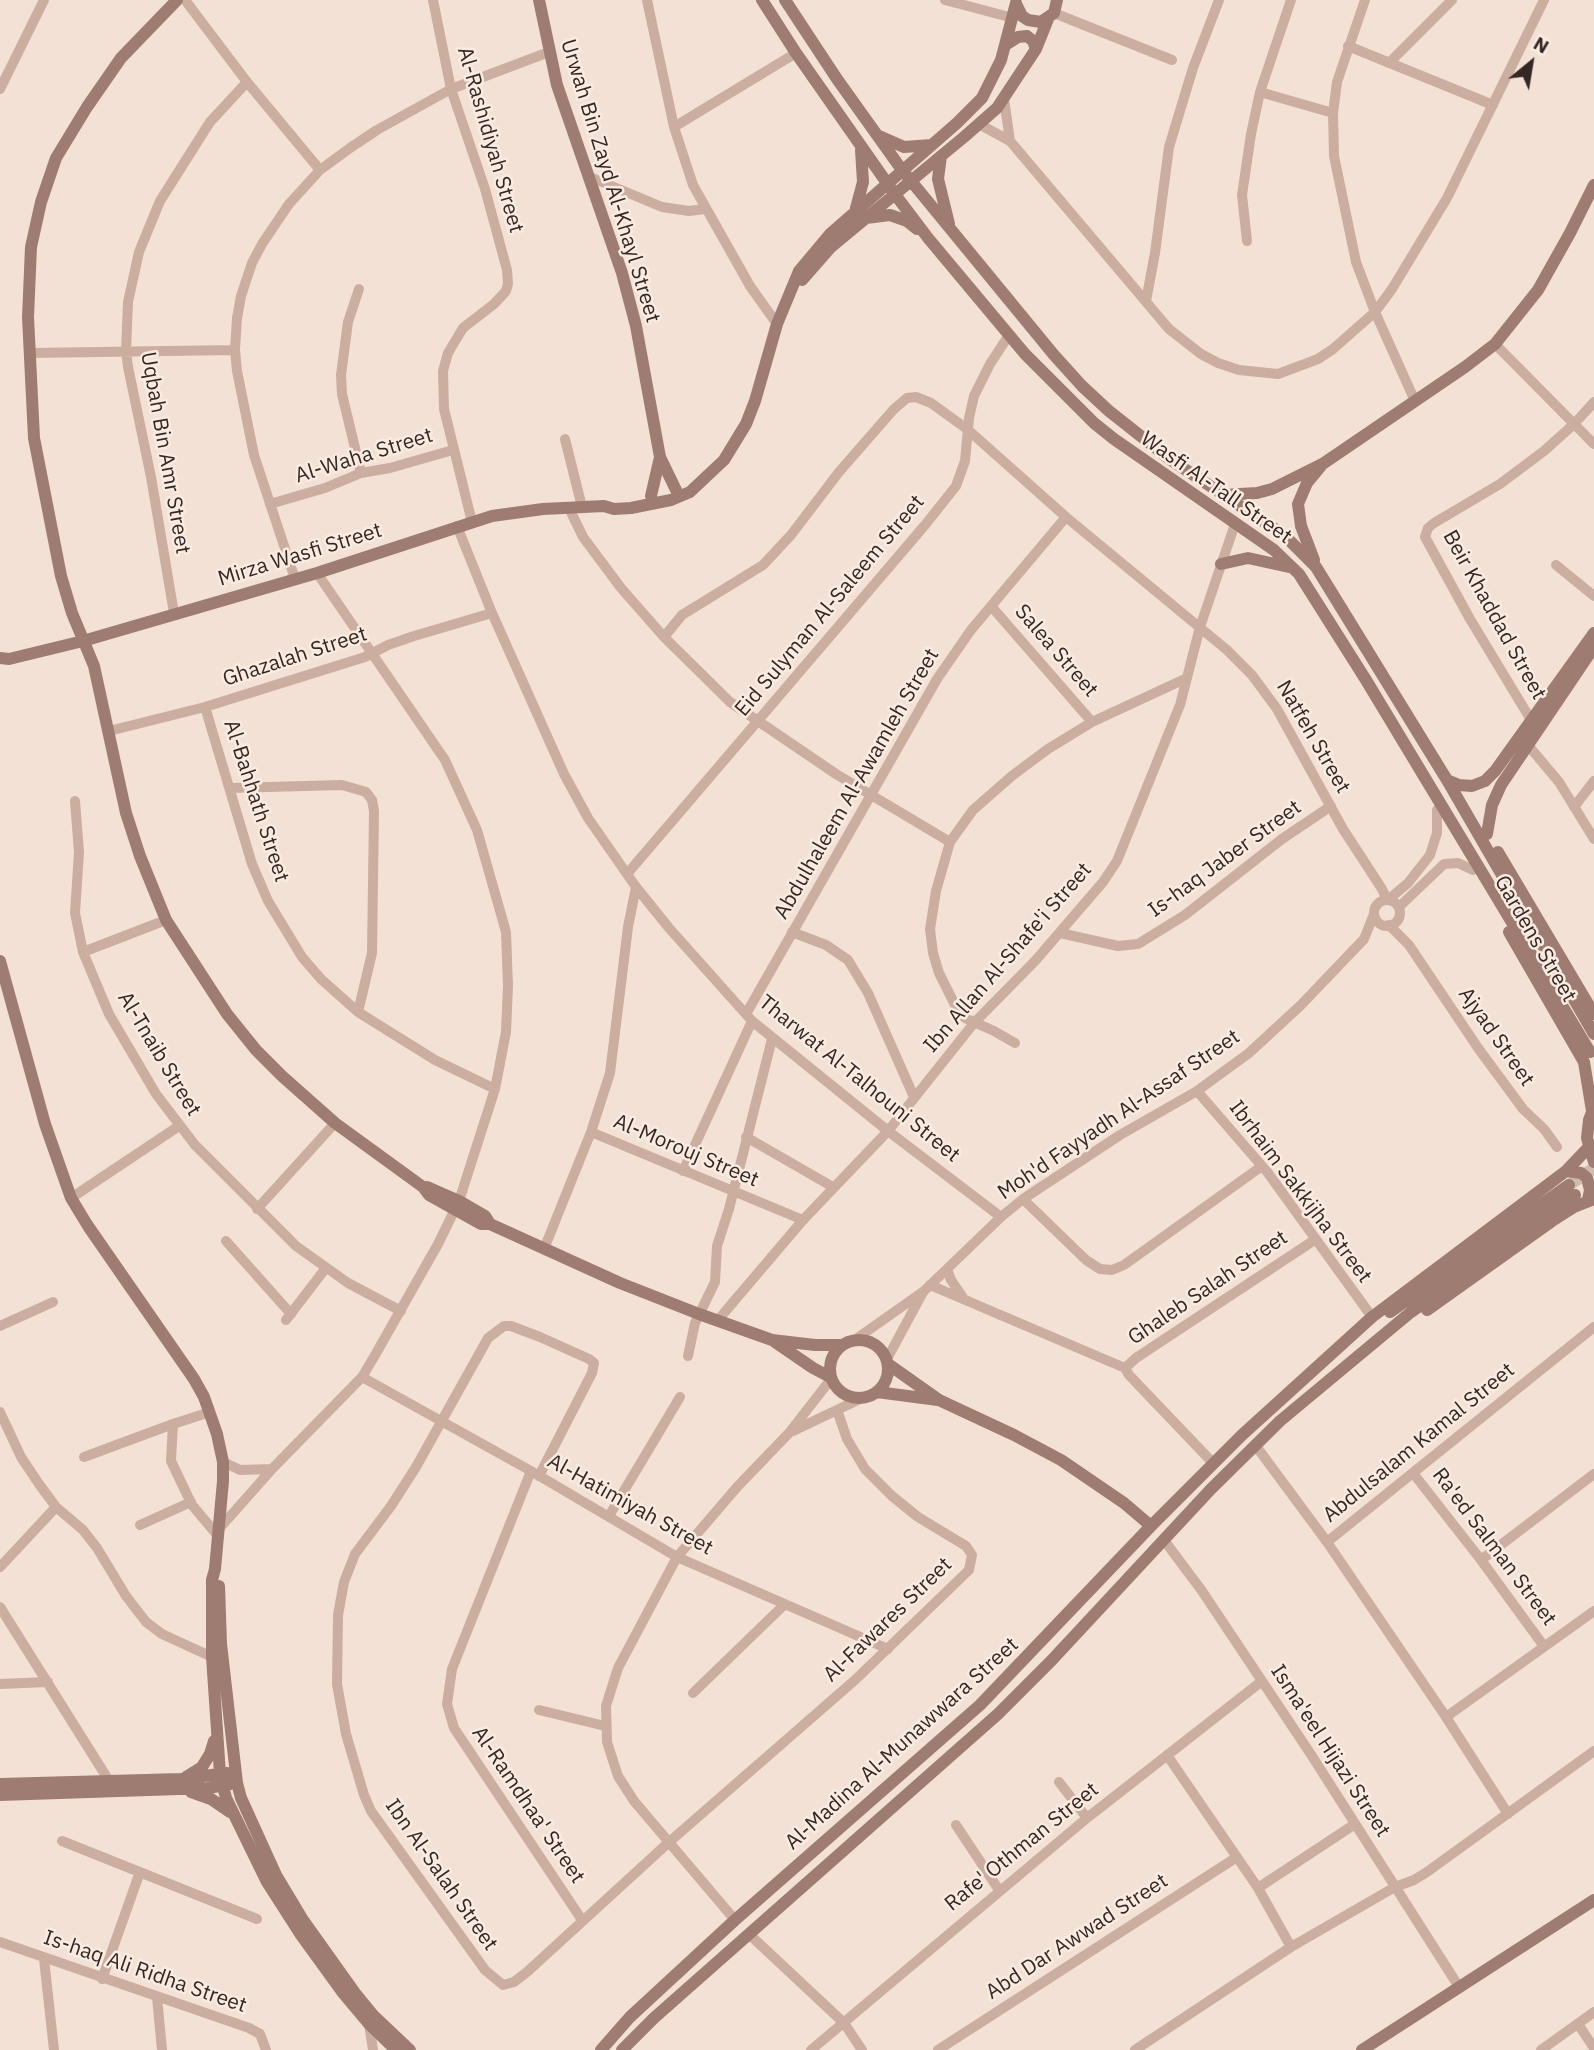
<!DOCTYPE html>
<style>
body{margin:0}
#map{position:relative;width:1594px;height:2050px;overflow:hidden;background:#f3e1d5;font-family:"IBM Plex Sans",sans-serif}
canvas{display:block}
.north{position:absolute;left:1496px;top:28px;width:70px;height:70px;-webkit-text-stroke:5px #faebe1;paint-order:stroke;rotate:30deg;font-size:19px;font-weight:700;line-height:28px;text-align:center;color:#342724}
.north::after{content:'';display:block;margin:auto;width:24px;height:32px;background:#342724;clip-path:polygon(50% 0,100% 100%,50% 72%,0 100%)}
</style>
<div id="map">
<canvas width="1594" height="2050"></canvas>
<div class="north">N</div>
</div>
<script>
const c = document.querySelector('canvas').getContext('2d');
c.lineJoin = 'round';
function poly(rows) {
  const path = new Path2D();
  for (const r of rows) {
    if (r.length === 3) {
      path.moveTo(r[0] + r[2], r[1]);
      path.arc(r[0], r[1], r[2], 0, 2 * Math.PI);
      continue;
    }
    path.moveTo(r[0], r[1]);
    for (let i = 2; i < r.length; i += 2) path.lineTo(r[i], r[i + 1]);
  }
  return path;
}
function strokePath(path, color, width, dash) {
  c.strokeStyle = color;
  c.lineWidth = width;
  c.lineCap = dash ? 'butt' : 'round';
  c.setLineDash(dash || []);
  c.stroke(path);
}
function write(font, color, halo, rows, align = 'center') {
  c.font = font + ' "IBM Plex Sans",sans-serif';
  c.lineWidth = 5;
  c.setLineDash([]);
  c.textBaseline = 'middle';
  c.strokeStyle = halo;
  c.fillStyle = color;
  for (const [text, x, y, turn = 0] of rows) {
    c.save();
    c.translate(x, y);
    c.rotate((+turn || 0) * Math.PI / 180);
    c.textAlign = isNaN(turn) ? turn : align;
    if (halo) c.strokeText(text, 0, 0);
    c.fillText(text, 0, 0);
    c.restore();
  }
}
strokePath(poly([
 [1569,1185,1594,1168]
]), '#cdbcb2', 12, [12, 6]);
strokePath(poly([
 [185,0,247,82,320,170],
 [433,0,451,89,485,189,507,270,508,284,506,291,494,304,463,328,448,353,443,371,444,409,472,522],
 [647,0,674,127,693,185,750,286,777,324],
 [945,0,1013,18],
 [1365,0,1337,82,1333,113,1334,156,1356,262,1375,312,1415,401],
 [1054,13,1172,60],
 [1348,46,1493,105],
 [1389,63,1452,0],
 [0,89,44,0],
 [1260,92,1333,113],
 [1004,99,1010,141],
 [979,124,1010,141,1169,329,1201,354,1218,363,1239,370,1278,374,1318,359,1333,349,1375,312,1392,289,1447,198,1544,0],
 [674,127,796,53],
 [590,177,662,207,689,211,705,209],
 [1247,241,1242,195,1251,134,1260,92,1291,0],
 [359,289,348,322,341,375,342,394,361,473],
 [1146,301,1155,253,1169,147,1193,68,1219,0],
 [1495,344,1594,444],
 [30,353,235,350],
 [565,439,582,507],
 [270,504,325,488,361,473,390,468,453,450],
 [569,508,583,537,621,588,664,637,730,702,836,774,950,842],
 [457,526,492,613,564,774,588,818,636,887,669,928,752,1021,888,1131,1001,1217],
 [1556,565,1594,596],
 [295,579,254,455,237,371,235,350,237,318,241,296,252,263,262,244,289,204,320,170,350,148,377,130,451,89,549,52],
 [991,606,1092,722],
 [174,613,151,477,128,367,126,351,128,302,139,252,160,201,210,122,247,82],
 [664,637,682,615,763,565,791,535,839,472,894,409,907,398,916,397,931,403,967,429,1066,517,1227,650,1252,675,1277,709,1343,829,1382,889,1387,900],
 [205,707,252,864,268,901,302,957,321,979,358,1012,435,1060,495,1089],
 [1531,720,1470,619,1425,537,1428,528,1434,523,1500,484,1544,451,1574,424,1594,402],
 [109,731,205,707,365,657,388,645,414,636,492,613],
 [1527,744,1559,782,1594,839],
 [230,788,342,785,366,792,372,800,374,811,372,953,358,1012],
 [75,801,79,852,75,913,83,952,109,1014,156,1094,195,1145,296,1246,348,1283,401,1311],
 [1574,807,1594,781],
 [627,874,925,525,956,486,965,461,969,418,974,396,990,364,1009,335],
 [1388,900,1408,883,1430,855,1437,833,1437,810],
 [1387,913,13],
 [1399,907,1444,864,1458,863,1473,870],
 [1389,925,1409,945,1478,1048,1523,1109,1544,1129,1557,1147],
 [792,932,826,945,848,960,868,993,914,1097],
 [1060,933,1118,946,1138,944,1185,915,1282,839,1331,806],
 [83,952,166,920],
 [746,1014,937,679,971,630,1066,517],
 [1015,1043,994,1031,965,1018,958,1011,939,973,933,953,930,929,936,891,950,842,973,810,1013,775,1048,749,1092,722,1187,678],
 [1197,1091,1268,1173,1372,1317],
 [591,1132,803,1220],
 [746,1137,833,1187],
 [683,1171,752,1021],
 [71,1198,179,1126],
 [1023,1199,1086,1260,1100,1269,1112,1270,1124,1265,1262,1166],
 [257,1209,335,1123],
 [226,1241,291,1314],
 [544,1249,591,1132,610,1073,628,927,636,887],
 [947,1269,951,1280,962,1296],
 [930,1285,1125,1368],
 [286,1320,325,1269],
 [718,1320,803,1220,888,1131,974,1023,1035,961,1103,882,1117,861,1180,705,1200,627,1235,524],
 [0,1326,53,1302],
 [856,1339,924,1291,1001,1217,1023,1199,1120,1135,1197,1091,1249,1053,1301,1005,1364,939,1374,914],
 [688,1356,695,1323,715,1282,717,1246,729,1209,772,1039],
 [887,1359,922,1294],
 [362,1377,531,1471,677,1557,888,1649],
 [0,1412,21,1457,39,1484,56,1507,83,1530,97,1548,126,1596,146,1622,162,1634,212,1657],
 [173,1424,171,1461,192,1505,218,1536],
 [793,1431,862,1398],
 [1256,1446,1327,1542,1446,1717,1508,1814],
 [84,1457,173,1424,210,1412],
 [223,1462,240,1470,272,1469],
 [1213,1463,1129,1375,1125,1368,1136,1358,1316,1239],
 [531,1471,452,1669,447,1704,454,1728,582,1920],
 [1413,1473,1481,1560,1543,1645],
 [539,1476,592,1373,594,1363,589,1359,540,1337,511,1326,504,1326,488,1338,416,1467,391,1506,355,1554,344,1582,338,1615,337,1684,346,1734,364,1795,371,1811,485,1970,503,1985,514,1982,527,1972,668,1843,855,1680,969,1570,972,1555,966,1546,918,1517,892,1496,865,1469,847,1439,837,1410],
 [609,1516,680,1397],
 [140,1525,191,1502],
 [218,1530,272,1469,362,1377,374,1357,438,1244,459,1201,495,1089,506,1032,508,986,506,932,477,830,445,760,317,573],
 [1164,1540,1202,1591,1312,1756,1459,1987],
 [1327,1542,1594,1327],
 [1481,1560,1594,1474],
 [0,1567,56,1507],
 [0,1607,111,1784],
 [0,1684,48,1682],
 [693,1693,785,1604],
 [539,1710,605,1726],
 [1446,1717,1594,1611],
 [1167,1755,1258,1888,1291,1947],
 [1059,1782,1087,1818],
 [956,1825,999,1890],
 [62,1841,257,1919],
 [1258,1888,1355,1824],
 [735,1920,634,1801,618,1776,607,1742,606,1706,618,1668,677,1557,738,1486,789,1433,831,1379],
 [750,1935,844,2023,862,2050],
 [0,1942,249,2028,260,2034,266,2050],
 [44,1959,54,2050],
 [102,1979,140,1872],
 [157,1997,162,2050],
 [369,2024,373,2050],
 [1578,2024,1594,2048],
 [811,2050,1087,1818,1262,1681],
 [938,2050,1237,1857],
 [1135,2050,1291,1947,1395,1887,1414,1880,1427,1872,1594,1751],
 [1541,2050,1594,2012]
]), '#cbaea0', 10);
strokePath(poly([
 [177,0,121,58,87,107,56,158,41,202,31,247,28,317,34,438,61,576,72,613,94,666,126,813,140,856,166,920,227,1014,256,1050,282,1076,335,1123,423,1187,429,1195,481,1224,490,1224,620,1283,699,1314,772,1340,815,1345,840,1345],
 [539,0,557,85,622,273,636,326,660,457,676,490],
 [762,0,796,53,894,193,928,238,1025,354,1094,423,1114,439,1274,550,1299,574,1366,680,1590,1052],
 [785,0,837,79,902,170,1054,355,1082,386,1109,411,1171,460,1284,535,1316,567,1447,780,1594,1034],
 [1016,4,1022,16,1028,20,1041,22,1054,13,1057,0],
 [1007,44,1018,37,1027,36,1033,41,1036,49],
 [879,136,904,147,932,145],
 [941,156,938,179,949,224],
 [856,208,863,182,861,150],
 [866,218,890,215,907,221,917,229],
 [802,280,830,248,964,137,997,108,1036,49,1048,19],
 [1223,495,1257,493,1272,489,1324,463,1465,367,1495,344,1538,290,1570,233,1594,185],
 [651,496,660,457],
 [1314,560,1301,526,1298,504,1307,483,1321,466],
 [1221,564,1248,558,1289,567],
 [0,658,9,659,83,641,317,573,492,516,543,509,604,506,614,509,631,508,671,500,690,492,724,460,746,424,755,401,777,324,799,271,830,234,957,123,982,98,1001,60,1016,3],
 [1447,780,1459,785,1472,786,1485,781,1495,771,1594,633],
 [1487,834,1492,805,1501,785,1594,647],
 [1498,852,1594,1014],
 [1509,932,1584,1062,1592,1111],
 [0,961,45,1124,71,1198,88,1226,194,1379,204,1397,217,1434,223,1462,223,1481,215,1569,212,1580,212,1657,220,1774,226,1798,267,1882,301,1935,343,1993,369,2024,396,2050],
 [1594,1107,1589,1120,1587,1138,1594,1162],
 [1566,1171,1581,1173,1587,1178,1590,1190,1588,1200],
 [427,1187,459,1201,485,1216,490,1224],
 [1427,1310,1552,1221,1574,1207,1594,1199],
 [1390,1312,1569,1185],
 [859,1369,29],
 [775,1342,813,1368,830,1377],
 [888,1364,939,1400,1014,1435,1061,1460,1124,1503,1151,1526],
 [877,1392,938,1400],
 [219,1586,221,1644,230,1722,237,1783,241,1798,276,1875,303,1920,355,1993,373,2015,410,2050],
 [186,1777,202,1767,210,1754,214,1741],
 [0,1784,181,1779,227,1773],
 [191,1792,211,1799,230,1812],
 [0,1795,208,1788,230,1784],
 [601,2050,630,2017,735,1920,980,1705,1151,1526,1242,1435,1372,1317,1566,1171,1589,1147],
 [622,2050,654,2018,998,1714,1051,1661,1211,1489,1280,1421,1411,1312,1575,1195],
 [1362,2050,1594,1900]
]), '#9f7c72', 12);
write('21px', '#342724', '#faebe1', [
 ["Al-Rashidiyah Street",490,140,74],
 ["Urwah Bin Zayd Al-Khayl Street",610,181,73],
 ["Uqbah Bin Amr Street",165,453,80],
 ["Al-Waha Street",364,456,-17],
 ["Wasfi Al-Tall Street",1216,488,35],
 ["Mirza Wasfi Street",300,555,-17],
 ["Eid Sulyman Al-Saleem Street",830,606,-50],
 ["Beir Khaddad Street",1494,615,61],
 ["Salea Street",1056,651,49],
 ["Ghazalah Street",295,657,-18],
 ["Natfeh Street",1313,737,60],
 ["Abdulhaleem Al-Awamleh Street",857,784,-60],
 ["Al-Bahhath Street",256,801,72],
 ["Is-haq Jaber Street",1225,859,-36],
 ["Gardens Street",1535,939,60],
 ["Ibn Allan Al-Shafe'i Street",1008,958,-49],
 ["Ajyad Street",1496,1037,55],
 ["Al-Tnaib Street",159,1054,59],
 ["Tharwat Al-Talhouni Street",859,1079,39],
 ["Moh'd Fayyadh Al-Assaf Street",1119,1115,-34],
 ["Al-Morouj Street",686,1151,23],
 ["Ibrhaim Sakkijha Street",1300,1192,53],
 ["Ghaleb Salah Street",1208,1288,-34],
 ["Abdulsalam Kamal Street",1419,1443,-39],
 ["Al-Hatimiyah Street",630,1505,29],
 ["Ra'ed Salman Street",1494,1547,53],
 ["Al-Fawares Street",888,1620,-44],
 ["Al-Madina Al-Munawwara Street",902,1744,-42],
 ["Isma'eel Hijazi Street",1330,1751,57],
 ["Al-Ramdhaa' Street",528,1805,56],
 ["Rafe' Othman Street",1022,1847,-39],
 ["Ibn Al-Salah Street",441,1875,55],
 ["Abd Dar Awwad Street",1077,1937,-33],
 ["Is-haq Ali Ridha Street",145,1972,19]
]);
</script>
